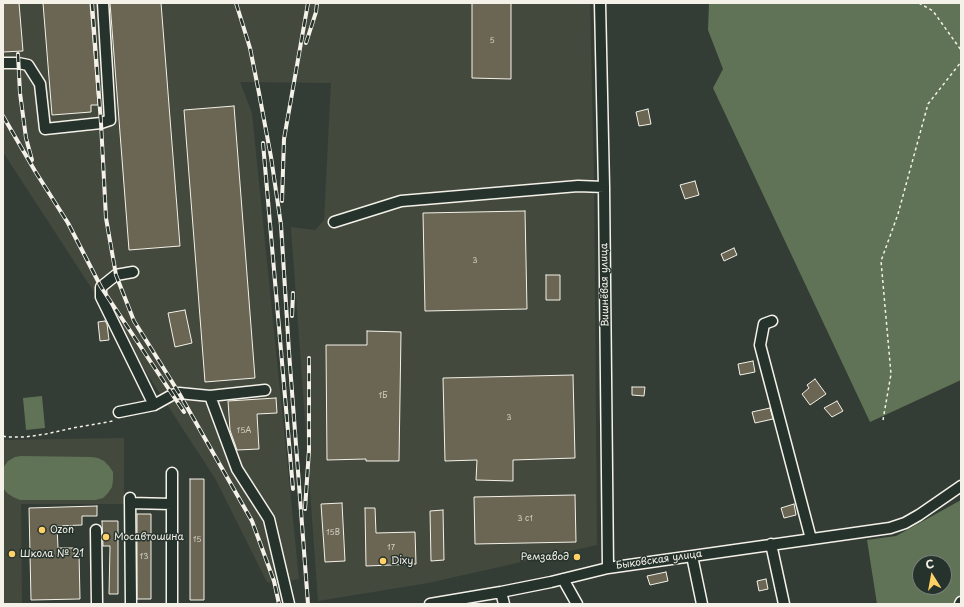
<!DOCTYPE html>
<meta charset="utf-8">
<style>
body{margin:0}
#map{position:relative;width:964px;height:607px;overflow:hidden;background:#343d35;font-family:"Playpen Sans",sans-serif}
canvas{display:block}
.frame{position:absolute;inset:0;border:4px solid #f4f1e8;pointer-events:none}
.north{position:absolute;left:912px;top:555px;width:40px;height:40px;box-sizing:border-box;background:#26332d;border:1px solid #787f78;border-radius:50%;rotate:349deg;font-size:11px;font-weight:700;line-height:16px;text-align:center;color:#f4f1e8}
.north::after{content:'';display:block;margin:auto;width:14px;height:18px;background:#ffd166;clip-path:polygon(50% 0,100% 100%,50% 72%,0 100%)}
</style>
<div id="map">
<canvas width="964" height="607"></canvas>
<div class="frame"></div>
<div class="north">С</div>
</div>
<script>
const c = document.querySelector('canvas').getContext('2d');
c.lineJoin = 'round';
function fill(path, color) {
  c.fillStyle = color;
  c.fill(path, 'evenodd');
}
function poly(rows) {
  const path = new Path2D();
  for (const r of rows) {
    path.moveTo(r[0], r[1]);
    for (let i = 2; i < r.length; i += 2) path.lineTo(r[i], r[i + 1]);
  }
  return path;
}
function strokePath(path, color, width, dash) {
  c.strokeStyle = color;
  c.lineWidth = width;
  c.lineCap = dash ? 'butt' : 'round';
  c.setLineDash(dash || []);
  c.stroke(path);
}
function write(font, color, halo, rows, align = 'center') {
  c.font = font + ' "Playpen Sans",sans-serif';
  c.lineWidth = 3;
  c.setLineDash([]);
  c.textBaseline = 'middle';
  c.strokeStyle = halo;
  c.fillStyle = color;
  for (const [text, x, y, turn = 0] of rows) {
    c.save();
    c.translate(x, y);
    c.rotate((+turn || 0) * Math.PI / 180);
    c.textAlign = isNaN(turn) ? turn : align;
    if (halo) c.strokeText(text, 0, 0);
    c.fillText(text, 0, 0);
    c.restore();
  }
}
fill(poly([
 [3,3,590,3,594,176,597,545,428,583,318,601,291,227,315,230,324,220,331,83,240,82,252,113,299,579,280,583,267,582,216,480,3,152],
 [124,438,124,504,21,504,22,604,3,604,3,440]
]), '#44493e');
fill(poly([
 [709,3,961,3,961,380,870,422,713,88,723,69,708,30],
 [42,396,45,428,26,430,23,398],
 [21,456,91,457,98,458,104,461,109,466,113,472,113,480,112,487,108,493,103,498,96,500,20,500,13,497,7,493,3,488,3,468,8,461,15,457],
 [961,500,961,604,877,604,867,540,896,536],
 [920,563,944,563,944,587,920,587]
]), '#607356');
const building = poly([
 [3,3,19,3,23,51,3,52,3,3],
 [43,3,90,3,98,105,91,105,91,112,52,115,43,3],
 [110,3,161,3,180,246,129,250,110,3],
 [472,3,511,3,511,79,472,78,472,3],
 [234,106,255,378,205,382,184,110,234,106],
 [648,109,651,124,639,126,636,112,648,109],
 [695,181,699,195,685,199,680,185,695,181],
 [525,211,527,309,425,311,423,213,525,211],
 [734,248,737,255,724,261,721,254,734,248],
 [546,275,560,275,560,300,546,300,546,275],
 [185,310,192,343,175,347,168,313,185,310],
 [105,321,107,324,109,340,100,341,98,322,105,321],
 [367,331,401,332,399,461,366,461,366,459,327,460,326,345,367,345,367,331],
 [753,361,755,372,740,375,738,364,753,361],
 [573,375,575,458,513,460,513,481,476,480,477,460,445,461,443,378,573,375],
 [815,379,826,394,810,405,802,394,809,388,807,385,815,379],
 [632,387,645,387,644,396,632,395,632,387],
 [276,398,277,413,257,414,259,449,237,450,230,430,228,401,276,398],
 [837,401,843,411,832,417,824,408,837,401],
 [770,408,773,419,755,423,752,412,770,408],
 [190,479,204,479,204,600,190,600,190,479],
 [575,495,576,542,475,544,474,497,575,495],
 [342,503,345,561,325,562,321,504,342,503],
 [794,504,796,515,784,518,781,508,794,504],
 [97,506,97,516,82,516,82,525,57,526,58,548,74,548,74,554,79,553,80,599,31,600,29,508,97,506],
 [365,508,375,508,376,533,415,532,416,564,366,566,365,508],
 [443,510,444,560,431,561,430,511,443,510],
 [137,514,151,514,151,599,137,599,137,514],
 [102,521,118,521,118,594,109,594,110,546,103,546,102,521],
 [666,572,668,581,650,585,647,576,666,572],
 [766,579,768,589,759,591,757,581,766,579]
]);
fill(building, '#6a6653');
strokePath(building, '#f4f1e8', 1);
const minor = poly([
 [600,3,604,187,608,568],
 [3,63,18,63,28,65,40,84,45,129,101,123,110,120,103,3],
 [334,222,401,201,578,186,604,187],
 [133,272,116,275,101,287,101,297,154,405],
 [772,321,764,324,760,345,811,539],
 [210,396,237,469,269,519,289,604],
 [119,412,154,405,172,395,179,393,210,396,265,390],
 [130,498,131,604],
 [130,503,172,504],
 [96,530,97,604],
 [771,544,784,604],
 [692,556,702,604],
 [563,579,577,604],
 [501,592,504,604],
 [172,604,172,473],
 [430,604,501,592,551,582,608,568,890,528,905,523,919,515,961,486],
 [960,604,961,602]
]);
strokePath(minor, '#f4f1e8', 13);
strokePath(poly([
 [919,3,933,11,961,50],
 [883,420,891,374,881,261,898,214,928,104,961,62],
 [3,436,7,437,25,437,46,434,73,428,113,421]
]), '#f4f1e8', 1.5, [3, 3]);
strokePath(minor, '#26332d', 10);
const rail = poly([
 [92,3,101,123,106,218,116,275,134,321,179,393,252,521,274,581,279,604],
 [236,3,250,48,259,93,271,157,281,225,289,352,308,604],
 [306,43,316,12,317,3],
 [18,54,20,93,26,138,32,160],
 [3,116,35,171,68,223,101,287,184,412],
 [263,143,293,489],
 [282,201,284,139,308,3],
 [292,316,293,293],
 [305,509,309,450,309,358]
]);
strokePath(rail, '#f4f1e8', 4);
strokePath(rail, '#26332d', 2.5, [8]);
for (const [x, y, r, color] of [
 [42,530,4,"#ffd166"],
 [106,537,4,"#ffd166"],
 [12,554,4,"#ffd166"],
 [577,557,4,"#ffd166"],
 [383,561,4,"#ffd166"]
]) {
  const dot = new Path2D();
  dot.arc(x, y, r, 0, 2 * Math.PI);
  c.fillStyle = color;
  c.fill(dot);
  strokePath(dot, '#26332d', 1.5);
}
write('8px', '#d2cec3', null, [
 ["5",492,41],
 ["3",475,261],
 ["1Б",383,396],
 ["3",509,418],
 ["15А",244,431],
 ["3 с1",525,519],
 ["15В",333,533],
 ["15",197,540],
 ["17",391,548],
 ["13",144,557]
]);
write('10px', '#f4f1e8', '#26332d', [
 ["Вишнёвая улица",605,285,-91],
 ["Быковская улица",659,560,-8]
]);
write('10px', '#f4f1e8', '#26332d', [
 ["Ozon",50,530],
 ["Мосавтошина",114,537],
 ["Школа № 21",20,554],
 ["Ремзавод",569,557,"right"],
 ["Dixy",391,561]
], 'left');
</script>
